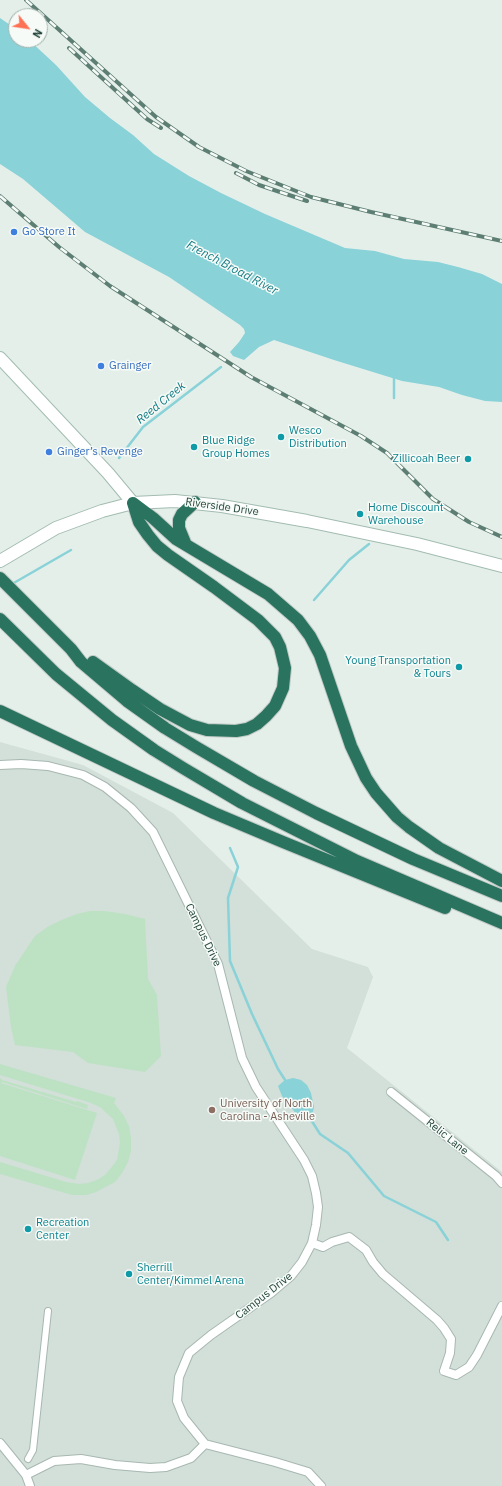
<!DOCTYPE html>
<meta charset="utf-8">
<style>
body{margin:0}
#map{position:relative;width:502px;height:1486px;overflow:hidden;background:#e5efea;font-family:"IBM Plex Sans",sans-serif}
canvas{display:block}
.north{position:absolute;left:8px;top:8px;width:40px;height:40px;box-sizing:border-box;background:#f6fbf8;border:1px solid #a1b1ab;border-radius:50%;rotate:120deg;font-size:11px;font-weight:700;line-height:16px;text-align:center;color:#224338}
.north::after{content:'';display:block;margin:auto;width:14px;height:18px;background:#fe7154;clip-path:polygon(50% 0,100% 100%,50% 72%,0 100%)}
</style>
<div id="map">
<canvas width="502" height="1486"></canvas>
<div class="north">N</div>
</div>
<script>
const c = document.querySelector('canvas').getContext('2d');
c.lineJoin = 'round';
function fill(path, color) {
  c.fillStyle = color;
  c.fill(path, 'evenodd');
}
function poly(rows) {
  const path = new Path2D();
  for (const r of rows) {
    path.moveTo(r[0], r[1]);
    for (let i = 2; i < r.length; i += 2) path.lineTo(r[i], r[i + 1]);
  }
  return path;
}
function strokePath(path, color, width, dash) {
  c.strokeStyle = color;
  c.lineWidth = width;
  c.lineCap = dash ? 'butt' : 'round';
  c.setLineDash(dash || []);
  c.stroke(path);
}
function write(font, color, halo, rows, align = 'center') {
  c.font = font + ' "IBM Plex Sans",sans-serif';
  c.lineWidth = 3;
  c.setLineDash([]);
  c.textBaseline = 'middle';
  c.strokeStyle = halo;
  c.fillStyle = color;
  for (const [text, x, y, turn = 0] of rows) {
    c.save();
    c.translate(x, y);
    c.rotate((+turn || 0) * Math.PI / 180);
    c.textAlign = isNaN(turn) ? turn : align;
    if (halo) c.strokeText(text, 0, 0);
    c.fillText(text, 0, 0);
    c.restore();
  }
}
fill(poly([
 [0,742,83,765,173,813,312,949,368,967,373,977,347,1048,502,1172,502,1486,0,1486]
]), '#d3dfd9');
fill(poly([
 [90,911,104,911,125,914,145,919,148,979,157,995,161,1056,145,1072,88,1063,73,1052,15,1045,11,1027,6,987,15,966,35,936,49,926,64,919,77,914],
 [0,1064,116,1098,114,1103,124,1116,129,1126,131,1138,131,1151,128,1162,122,1173,115,1182,96,1192,86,1195,72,1195,0,1174,0,1162,66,1182,79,1184,88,1183,97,1180,105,1175,111,1168,117,1160,120,1143,119,1134,113,1119,100,1107,91,1103,0,1075],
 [0,1078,2,1079,2,1080,76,1102,77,1101,88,1105,87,1109,2,1082,1,1083,97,1113,75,1180,0,1156]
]), '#bce2c3');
fill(poly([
 [0,18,16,29,16,40,29,40,56,65,85,97,110,118,133,135,154,154,189,176,221,193,265,214,345,248,375,251,404,259,438,262,458,267,482,274,502,284,502,402,485,401,462,395,439,387,402,381,334,360,274,340,259,347,244,360,233,356,230,352,239,342,245,333,244,329,240,325,169,277,85,232,23,179,0,164],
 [293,1078,301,1080,307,1085,311,1093,314,1107,313,1112,308,1118,298,1116,282,1096,278,1086,285,1080]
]), '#89d2d8');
strokePath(poly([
 [394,398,394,376],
 [119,458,143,427,221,367],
 [12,584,71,550],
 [314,600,349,560,369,544],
 [230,848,238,867,228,898,230,961,252,1014,278,1069,287,1083],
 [308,1115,320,1134,348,1153,384,1196,436,1222,448,1240]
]), '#89d2d8', 2.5);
const pedestrian = poly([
 [28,1459,33,1450,48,1311]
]);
const minor = poly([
 [0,765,21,764,48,766,83,775,105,787,131,808,153,832,218,964,242,1058,256,1087,304,1160,312,1176,316,1193,318,1207,316,1225,312,1243,302,1262,291,1276,271,1293,211,1335,189,1353,179,1377,177,1401,184,1418,205,1444,191,1458,166,1467,150,1468,115,1465,81,1459,54,1461,26,1475],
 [391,1092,496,1176,502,1183],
 [312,1243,323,1247,332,1242,349,1237,366,1250,373,1262,383,1274,437,1320,444,1328,451,1339,450,1353,444,1371,456,1375,469,1367,477,1355,502,1306],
 [0,1443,26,1475,30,1486],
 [205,1444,275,1462,308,1472,321,1486]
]);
const secondary = poly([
 [0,358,108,473,133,503],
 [0,561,56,528,102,511,133,503,175,501,222,506,307,521,417,544,502,566]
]);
const motorway = poly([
 [133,503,153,518,176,539,268,594,298,620,310,636,320,655,351,746,366,778,376,793,397,817,409,827,439,848,502,881],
 [186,545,179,528,179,520,182,514,195,502],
 [0,578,71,649,81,662,127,701,165,728,196,747,254,781,316,813,413,859,502,896],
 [0,619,56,674,112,720,154,750,183,768,242,803,357,861,502,923],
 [93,662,132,690,160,709,190,725,207,730,236,731,247,729,257,724,266,716,275,706,283,688,285,668,280,647,275,637,258,620,214,587,168,555,157,546,148,535,139,522,133,503],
 [0,711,214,813,283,842,445,908]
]);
strokePath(pedestrian, '#a7b8b1', 8);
strokePath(minor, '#a7b8b1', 10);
strokePath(secondary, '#a2bcb1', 14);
strokePath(motorway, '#c1cac7', 14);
strokePath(pedestrian, '#fff', 6);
strokePath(minor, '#fff', 8);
strokePath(secondary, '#fff', 12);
strokePath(motorway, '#2a735e', 12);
const rail = poly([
 [26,0,156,117,199,147,246,171,311,197,371,212,502,241],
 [69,48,147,119,161,128],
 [236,173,259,185,307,201],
 [0,196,59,247,110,286,251,377,361,436,387,453,433,499,469,522,502,537]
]);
strokePath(rail, '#5d7e73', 4);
strokePath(rail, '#f6fbf8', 2.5, [8]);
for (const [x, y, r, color] of [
 [14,232,4,"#3f7fe0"],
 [101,366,4,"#3f7fe0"],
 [281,437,4,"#0f9aa8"],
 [194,447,4,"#0f9aa8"],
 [49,452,4,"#3f7fe0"],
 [468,459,4,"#0f9aa8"],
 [360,514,4,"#0f9aa8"],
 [459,667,4,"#0f9aa8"],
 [212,1110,4,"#8d6e63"],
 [28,1229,4,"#0f9aa8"],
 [129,1274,4,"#0f9aa8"]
]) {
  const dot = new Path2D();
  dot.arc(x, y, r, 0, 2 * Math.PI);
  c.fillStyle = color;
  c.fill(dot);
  strokePath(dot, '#f6fbf8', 1.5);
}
write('11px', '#366cbe', '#f6fbf8', [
 ["Go Store It",22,232],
 ["Grainger",109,366],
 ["Ginger’s Revenge",57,452]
], 'left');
write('11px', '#0d838f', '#f6fbf8', [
 ["Wesco",289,431],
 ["Distribution",289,444],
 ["Blue Ridge",202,441],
 ["Group Homes",202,454],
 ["Zillicoah Beer",460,459,"right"],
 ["Home Discount",368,508],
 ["Warehouse",368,521],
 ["Young Transportation",451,661,"right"],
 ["& Tours",451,674,"right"],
 ["Recreation",36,1223],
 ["Center",36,1236],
 ["Sherrill",137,1268],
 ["Center/Kimmel Arena",137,1281]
], 'left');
write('11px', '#224338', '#f6fbf8', [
 ["Riverside Drive",222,507,8],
 ["Campus Drive",203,935,64],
 ["Relic Lane",447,1137,39],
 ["Campus Drive",264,1296,-38]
]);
write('11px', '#785e54', '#f6fbf8', [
 ["University of North",220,1104],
 ["Carolina - Asheville",220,1117]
], 'left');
write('italic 12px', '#157c86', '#f6fbf8', [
 ["French Broad River",232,268,28],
 ["Reed Creek",161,403,-39]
]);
</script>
